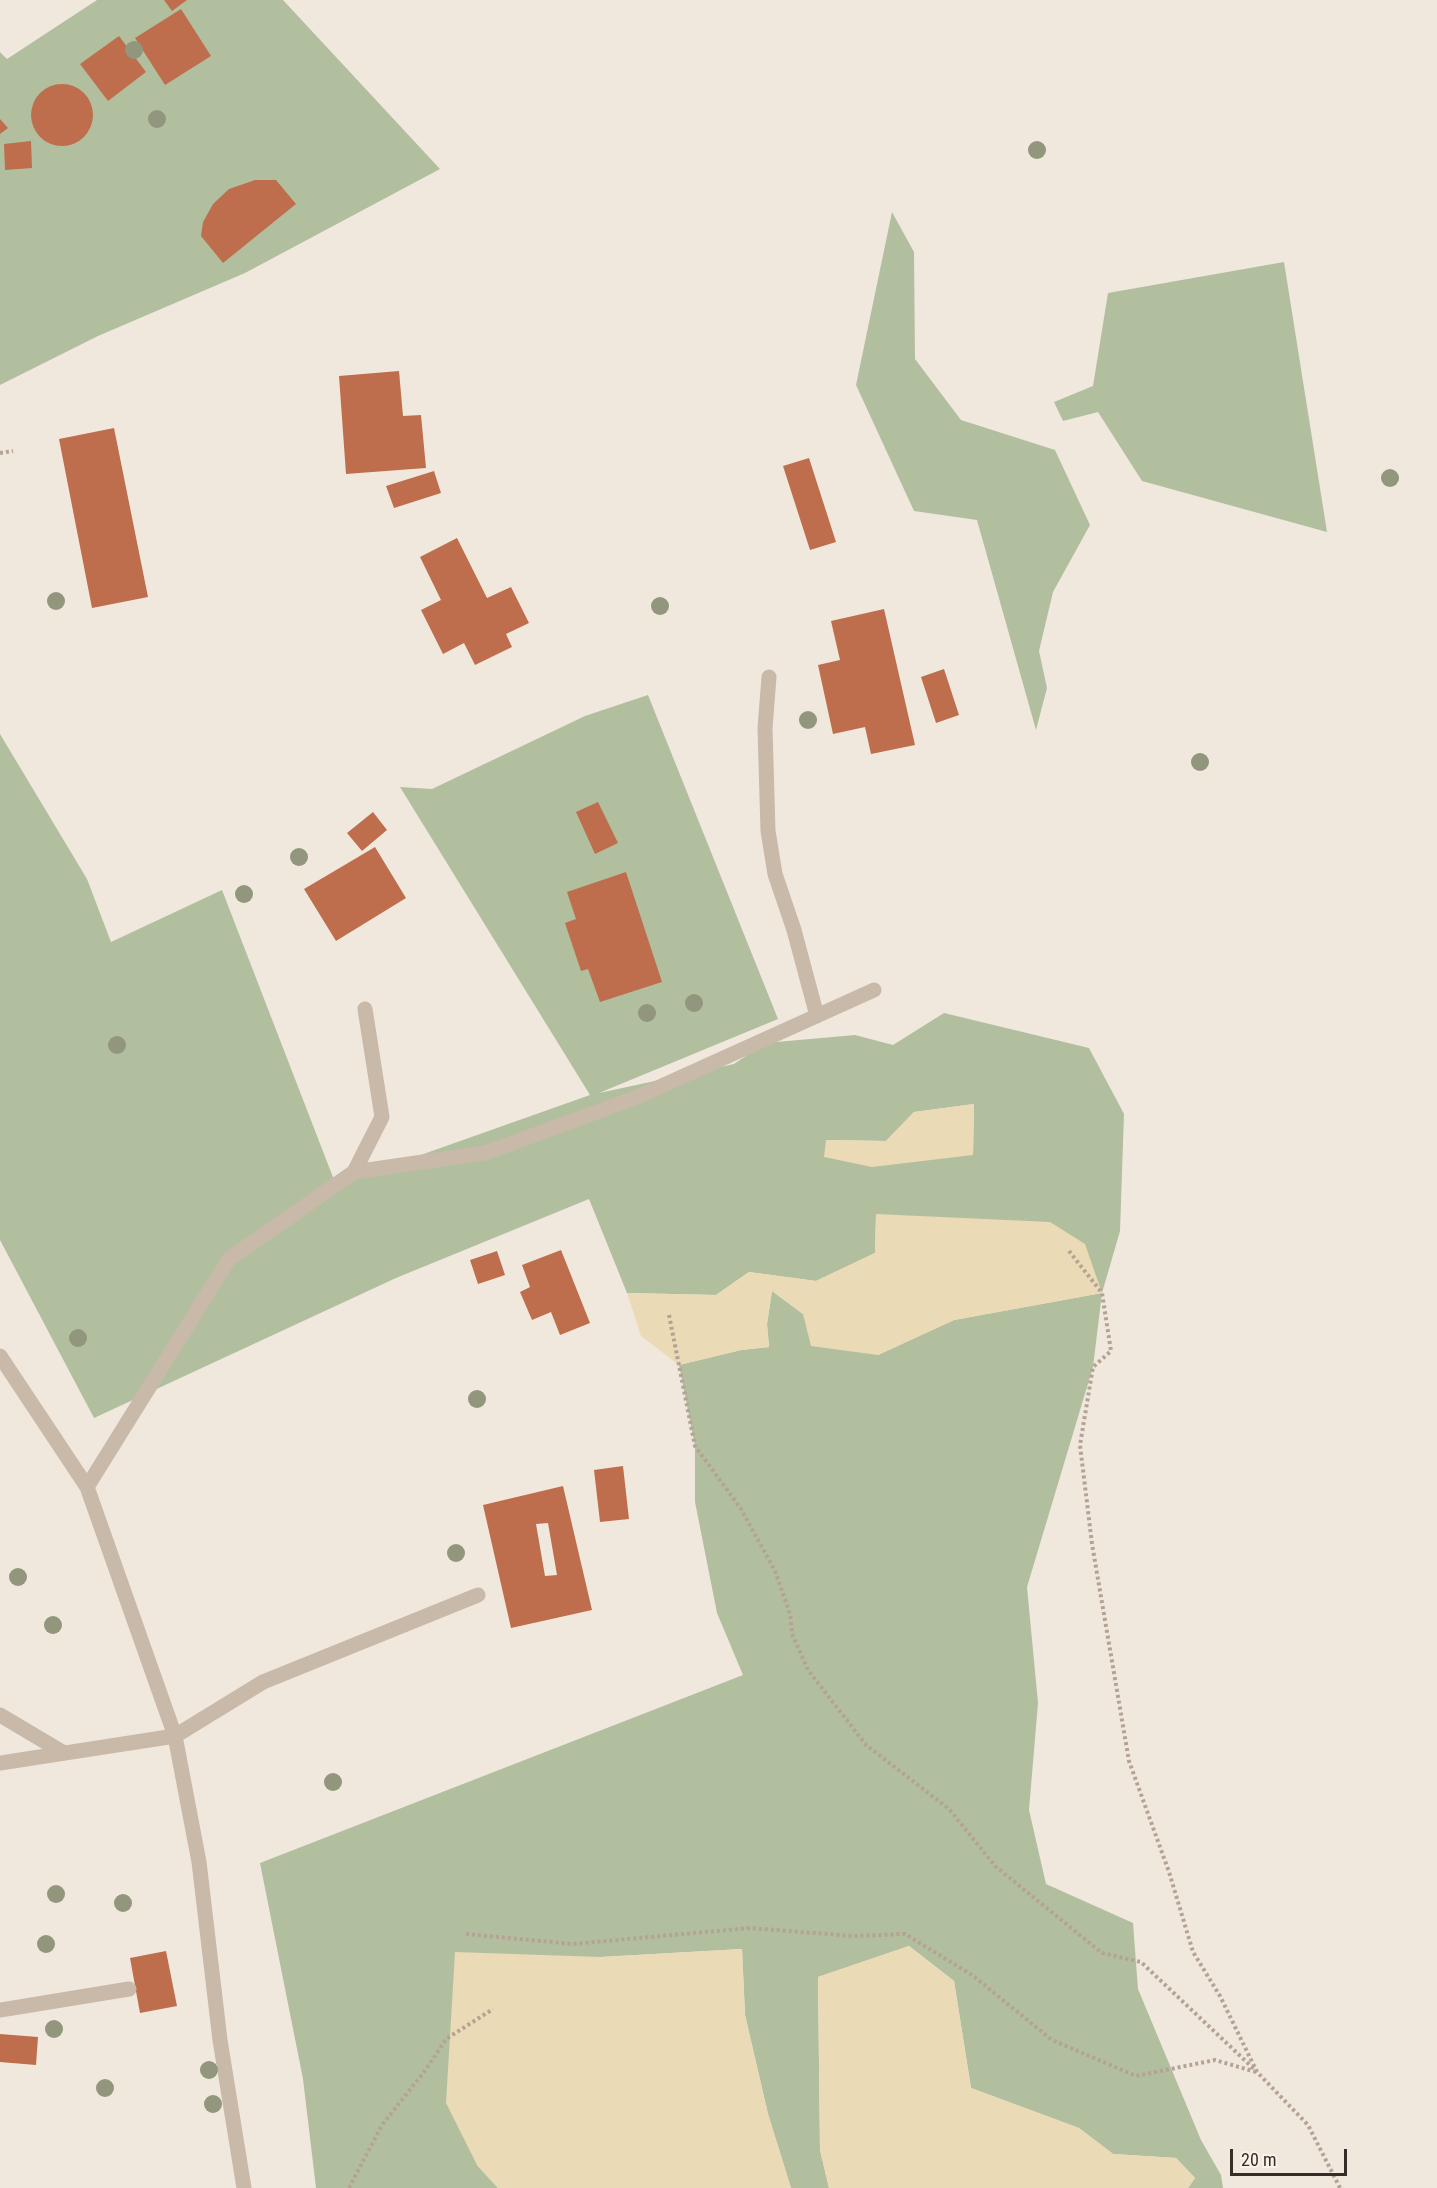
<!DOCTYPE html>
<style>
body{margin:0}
#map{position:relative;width:1437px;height:2188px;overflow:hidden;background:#f0e8dd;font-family:"Roboto Condensed",sans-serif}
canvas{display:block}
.scale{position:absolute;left:1230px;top:2149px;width:117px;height:27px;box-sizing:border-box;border:3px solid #362d29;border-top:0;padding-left:8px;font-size:18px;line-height:21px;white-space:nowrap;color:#362d29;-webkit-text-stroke:4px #f8f2e9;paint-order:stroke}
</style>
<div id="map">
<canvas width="1437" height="2188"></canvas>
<div class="scale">20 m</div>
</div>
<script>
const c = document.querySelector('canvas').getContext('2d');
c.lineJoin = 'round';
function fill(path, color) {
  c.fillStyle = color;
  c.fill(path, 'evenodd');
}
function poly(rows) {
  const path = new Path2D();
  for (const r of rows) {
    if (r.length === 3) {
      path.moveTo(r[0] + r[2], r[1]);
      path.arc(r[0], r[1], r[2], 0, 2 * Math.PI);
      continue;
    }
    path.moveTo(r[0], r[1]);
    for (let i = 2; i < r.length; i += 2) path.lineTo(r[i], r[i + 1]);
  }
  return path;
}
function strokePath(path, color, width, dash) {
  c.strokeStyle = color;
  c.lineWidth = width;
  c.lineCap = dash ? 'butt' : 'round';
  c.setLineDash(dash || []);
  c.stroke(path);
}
fill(poly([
 [97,0,283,0,440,169,245,273,98,336,0,385,0,52,7,59],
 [892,212,914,252,915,359,961,420,1055,450,1090,525,1053,592,1039,651,1047,688,1036,730,977,520,914,511,856,385],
 [1284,262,1327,532,1142,481,1098,412,1063,421,1054,402,1093,386,1108,293],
 [648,695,778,1019,599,1093,734,1064,765,1043,855,1035,893,1045,944,1013,1089,1048,1124,1114,1120,1231,1102,1293,1093,1367,1027,1587,1038,1703,1029,1810,1046,1884,1133,1923,1138,1989,1201,2140,1221,2175,1223,2188,1188,2188,1195,2178,1176,2158,1113,2154,1079,2128,971,2088,954,1981,909,1946,818,1977,820,2150,829,2188,791,2188,768,2114,745,2015,742,1949,601,1957,477,2165,498,2188,316,2188,303,2079,260,1863,743,1675,717,1613,695,1502,695,1446,679,1365,741,1350,769,1347,767,1324,772,1291,803,1314,878,1355,954,1320,1102,1293,876,1214,875,1253,816,1281,749,1272,716,1295,627,1293,589,1199,396,1278,94,1418,0,1240,0,734,87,879,111,942,222,890,336,1185,590,1095,400,787,432,789,585,716],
 [974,1104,973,1155,826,1140,886,1141,914,1112]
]), '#b2bf9e');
fill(poly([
 [974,1104,973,1155,872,1167,824,1157,826,1140,886,1141,914,1112],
 [876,1214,1050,1222,1085,1244,1102,1293,954,1320,878,1355,811,1346,803,1314,772,1291,767,1324,769,1347,741,1350,679,1365,641,1336,627,1293,716,1295,749,1272,816,1281,875,1253],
 [909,1946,954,1981,971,2088,1079,2128,1113,2154,1176,2158,1195,2178,1188,2188,829,2188,820,2150,818,1977],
 [742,1949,745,2015,768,2114,791,2188,498,2188,477,2165,446,2103,455,1952,601,1957]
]), '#eadab5');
fill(poly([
 [164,0,187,0,172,11],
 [181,9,211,56,165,85,135,38],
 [119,36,146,72,108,101,80,64],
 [62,115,31],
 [0,119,8,128,0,134],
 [31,141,32,168,5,170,4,144],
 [255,180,276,180,296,204,223,263,201,236,203,222,213,204,229,189],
 [399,371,403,416,421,415,426,468,346,474,339,376],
 [114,428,148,597,92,608,59,439],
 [809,458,836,542,810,550,783,466],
 [434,471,441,493,394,508,386,486],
 [457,538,487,598,511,587,529,623,506,634,512,647,475,665,464,643,443,654,421,610,441,600,420,557],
 [884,609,915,745,871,754,865,727,833,734,818,665,840,660,831,621],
 [944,669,959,715,936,723,921,677],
 [598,802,618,843,595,854,576,812],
 [373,812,387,830,362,851,347,833],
 [375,847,406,898,336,941,304,889],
 [626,872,662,982,600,1002,588,969,581,971,565,923,576,919,567,892],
 [561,1250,590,1323,560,1335,551,1312,532,1320,520,1292,530,1287,522,1265],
 [497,1251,505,1275,478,1284,470,1260],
 [623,1466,629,1519,600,1522,594,1470],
 [563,1486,592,1610,511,1628,483,1505],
 [548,1523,557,1575,545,1576,536,1524],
 [166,1951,177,2006,140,2013,130,1958],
 [0,2034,38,2037,36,2065,0,2062]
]), '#be6e4d');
strokePath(poly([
 [0,453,13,451],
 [1069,1251,1102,1293,1111,1351,1093,1367,1080,1445,1092,1544,1129,1761,1169,1872,1193,1952,1220,1996,1257,2072,1308,2125,1340,2188],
 [669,1315,695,1446,741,1509,775,1571,790,1614,792,1634,808,1670,866,1745,949,1809,995,1866,1102,1953,1141,1962,1254,2069],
 [466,1934,573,1944,750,1928,853,1936,905,1934,972,1975,1052,2040,1136,2076,1215,2060,1256,2072],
 [349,2188,382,2125,427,2068,446,2039,493,2009]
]), '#b4a394', 4, [3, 3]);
strokePath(poly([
 [769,677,765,728,768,831,775,874,794,930,817,1016],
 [354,1172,485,1153,635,1098,874,990],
 [0,1356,87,1487,175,1736,199,1862,220,2040,244,2188],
 [87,1487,229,1259,354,1172,382,1117,365,1009],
 [0,1715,64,1753],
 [0,1763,175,1736,263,1682,478,1595],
 [0,2010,129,1989]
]), '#c8b9a9', 15);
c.fillStyle = '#91967d';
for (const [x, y] of [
 [134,50],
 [157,119],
 [1037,150],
 [1390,478],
 [56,601],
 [660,606],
 [808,720],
 [1200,762],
 [299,857],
 [244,894],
 [694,1003],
 [647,1013],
 [117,1045],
 [78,1338],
 [477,1399],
 [456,1553],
 [18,1577],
 [53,1625],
 [333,1782],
 [56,1894],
 [123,1903],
 [46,1944],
 [54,2029],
 [209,2070],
 [105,2088],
 [213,2104]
]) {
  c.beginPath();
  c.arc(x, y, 9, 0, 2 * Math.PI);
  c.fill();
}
</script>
